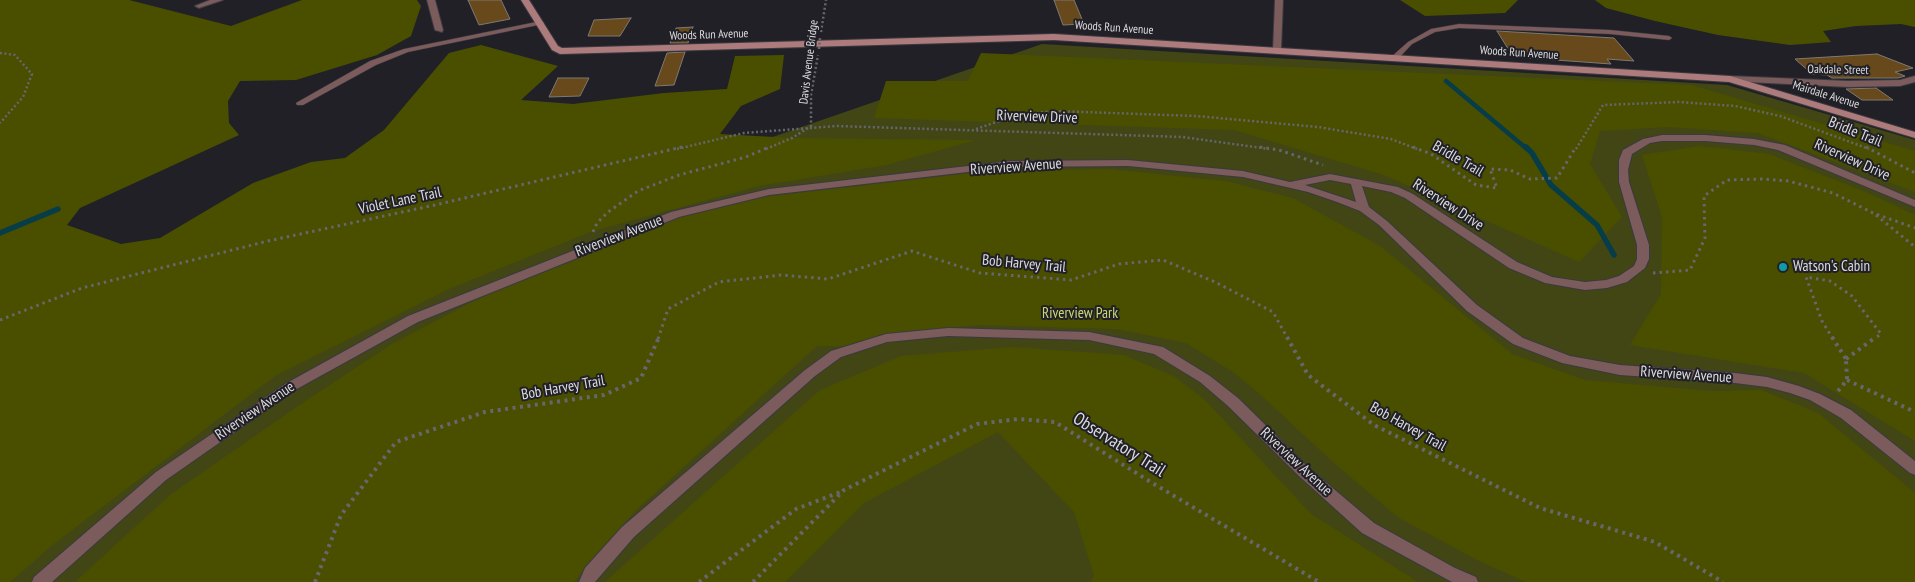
<!DOCTYPE html>
<style>
body{margin:0}
canvas{display:block;background:#202026}
</style>
<canvas width="1915" height="582"></canvas>
<script>
const c = document.querySelector('canvas').getContext('2d');
c.lineJoin = 'round';
function fill(path, color) {
  c.fillStyle = color;
  c.fill(path, 'evenodd');
}
function poly(rows) {
  const path = new Path2D();
  for (const r of rows) {
    path.moveTo(r[0], r[1]);
    for (let i = 2; i < r.length; i += 2) path.lineTo(r[i], r[i + 1]);
  }
  return path;
}
function strokePath(path, color, width, dash) {
  c.strokeStyle = color;
  c.lineWidth = width;
  c.lineCap = dash ? 'butt' : 'round';
  c.setLineDash(dash || []);
  c.stroke(path);
}
function write(font, color, halo, rows, align = 'center') {
  c.font = font + ' "PT Sans Narrow",sans-serif';
  c.lineWidth = 4;
  c.setLineDash([]);
  c.textBaseline = 'middle';
  c.strokeStyle = halo;
  c.fillStyle = color;
  for (const [text, x, y, turn = 0] of rows) {
    c.save();
    c.translate(x, y);
    c.rotate((+turn || 0) * Math.PI / 180);
    c.textAlign = isNaN(turn) ? turn : align;
    if (halo) c.strokeText(text, 0, 0);
    c.fillText(text, 0, 0);
    c.restore();
  }
}
fill(poly([
 [1042,44,1727,85,1915,140,1915,582,0,582,0,283,761,141]
]), '#414614');
fill(poly([
 [0,0,129,0,231,26,302,0,417,0,421,6,411,36,377,55,296,80,240,81,228,101,229,123,239,135,80,208,67,225,121,244,160,238,253,183,311,162,345,158,384,130,449,53,481,45,558,66,521,100,573,104,664,93,727,89,735,56,784,55,780,89,741,106,720,134,792,138,976,140,886,165,759,186,593,231,449,289,275,376,55,543,10,582,0,582],
 [1400,0,1518,0,1505,13,1425,16],
 [1595,0,1915,0,1915,27,1901,24,1856,26,1823,31,1831,42,1790,45,1718,35,1655,21,1606,8],
 [981,53,1691,85,1915,151,1915,192,1758,133,1667,127,1600,131,1590,164,1622,217,1579,262,1384,175,1234,130,874,118,886,81,968,81],
 [1699,146,1769,154,1868,193,1915,215,1915,441,1804,373,1630,345,1661,294,1662,217,1642,155],
 [1109,169,1225,181,1293,198,1380,246,1512,354,1585,380,1711,391,1761,390,1818,413,1915,493,1915,582,1526,582,1481,562,1399,518,1334,463,1261,395,1233,372,1186,343,1117,329,976,325,914,332,866,347,817,346,634,512,574,582,75,582,170,495,298,406,392,344,554,259,650,222,746,199,991,171],
 [1012,347,1124,355,1175,377,1205,400,1311,514,1418,582,1091,582,1094,575,1074,512,998,432,864,503,785,582,605,582,820,390,901,356]
]), '#4a4f00');
strokePath(poly([
 [1446,81,1527,149]
]), '#073d49', 4.5);
strokePath(poly([
 [1526,147,1532,153,1551,185,1597,225,1614,255],
 [0,233,58,209]
]), '#073d49', 5.5);
const building = poly([
 [468,0,501,0,510,19,479,25,468,0],
 [1054,0,1074,0,1084,24,1063,25,1054,0],
 [631,18,620,36,588,36,594,20,631,18],
 [693,27,688,43,670,43,676,28,693,27],
 [1497,31,1614,38,1634,61,1607,59,1611,64,1528,58,1524,53,1510,52,1497,31],
 [685,52,674,85,655,86,667,53,685,52],
 [1877,54,1913,68,1895,72,1905,76,1898,78,1832,78,1827,75,1812,74,1795,59,1877,54],
 [558,78,589,78,580,96,549,97,558,78],
 [1876,88,1893,100,1862,100,1846,89,1876,88]
]);
fill(building, '#67491b');
strokePath(building, '#7e7972', 1);
const lane = poly([
 [541,21,544,23,543,24,408,52,376,65,303,105,297,105,296,103,370,61,404,49,541,21],
 [1459,24,1610,30,1669,36,1672,38,1669,40,1610,34,1459,28,1435,32,1412,44,1397,60,1390,58,1408,42,1431,29,1459,24]
]);
const street = poly([
 [210,0,223,0,199,8,195,6,210,0],
 [427,0,435,0,443,30,442,32,435,30,427,0],
 [1275,0,1283,0,1281,51,1277,54,1273,51,1275,0],
 [1730,76,1848,81,1900,80,1915,76,1915,82,1900,86,1848,87,1727,81,1727,77,1730,76],
 [1662,135,1705,135,1754,139,1785,145,1915,200,1915,207,1778,150,1754,145,1705,141,1662,141,1650,143,1632,154,1628,170,1629,182,1649,245,1649,259,1645,268,1627,282,1607,288,1585,290,1545,283,1509,268,1405,198,1391,192,1362,186,1369,207,1387,221,1477,305,1523,338,1570,356,1620,365,1735,373,1767,377,1799,386,1820,394,1851,410,1915,461,1915,475,1910,473,1841,418,1810,400,1790,393,1767,387,1735,383,1620,375,1562,363,1513,344,1467,311,1379,225,1360,211,1337,202,1308,192,1243,177,1128,166,1011,167,769,195,679,217,418,322,295,390,166,480,52,582,32,582,34,577,156,472,285,384,408,316,671,212,769,189,1011,161,1128,160,1243,171,1290,182,1330,174,1398,187,1413,194,1517,262,1552,277,1585,282,1606,280,1619,276,1634,266,1637,259,1637,245,1619,182,1619,160,1623,150,1643,139,1662,135],
 [1330,180,1351,184,1356,202,1305,185,1330,180],
 [948,328,1089,332,1163,347,1210,376,1238,398,1309,468,1374,523,1455,568,1476,577,1478,582,1452,582,1362,533,1299,476,1228,406,1200,382,1154,354,1089,340,948,336,887,342,841,357,815,376,634,537,595,582,579,582,585,568,622,527,805,370,831,351,886,334,948,328]
]);
const secondary = poly([
 [521,0,529,0,558,46,562,48,1054,34,1730,76,1915,132,1915,138,1729,82,1054,40,560,54,552,50,521,0]
]);
strokePath(lane, '#3a3a40', 1);
strokePath(street, '#3a3a40', 2);
strokePath(secondary, '#3a3a40', 2);
strokePath(poly([
 [821,32,826,0],
 [0,53,15,55,32,74,23,97,0,123],
 [811,127,811,95,818,55],
 [976,129,1017,115,1055,111,1196,116,1318,127,1391,139,1417,149],
 [677,149,744,133,837,126,1183,137,1269,149],
 [766,149,792,138,808,128],
 [1576,149,1603,105,1679,102,1735,106,1780,116,1869,149]
]), '#66666c', 2.5, [2, 2.5]);
strokePath(poly([
 [1260,147,1279,150,1323,165],
 [1413,147,1431,154,1476,185,1497,188,1490,169,1510,170,1530,179,1557,178,1576,147],
 [1866,147,1915,173],
 [1876,215,1915,247],
 [593,232,597,223,608,212,638,191,679,175,746,157,769,147],
 [1653,273,1690,270,1705,238,1704,196,1727,180,1762,179,1788,181,1833,193,1873,213,1915,228],
 [0,320,82,288,268,241,435,205,682,147],
 [658,339,668,309,719,282,781,275,828,279,912,251,980,273,1071,280,1119,264,1163,260,1215,282,1273,312,1288,339],
 [1833,339,1822,321,1806,277,1830,281,1852,296,1881,334,1874,339]
]), '#66666c', 3, [2.5, 4]);
strokePath(poly([
 [1287,337,1308,375,1374,425,1540,508,1655,542,1723,582],
 [1832,337,1846,359],
 [1846,359,1876,337],
 [1847,380,1915,412],
 [1838,391,1847,380,1846,359],
 [315,582,341,515,396,442,485,412,604,395,641,378,659,337],
 [699,582,796,509,843,491],
 [753,582,844,490,977,424,1018,419,1055,422,1149,481,1319,582]
]), '#66666c', 4, [3, 4.5]);
fill(lane, '#7b5b5c');
fill(street, '#7b5b5c');
fill(secondary, '#ae7b7d');
strokePath(poly([
 [819,49,820,38]
]), '#66666c', 2.5, [2, 2.5]);
for (const [x, y, r, color] of [
 [1783,267,5,"#0f9aa8"]
]) {
  const dot = new Path2D();
  dot.arc(x, y, r, 0, 2 * Math.PI);
  c.fillStyle = color;
  c.fill(dot);
  strokePath(dot, '#202026', 2);
}
write('12px', '#dcdce0', '#202026', [
 ["Woods Run Avenue",1114,28,4],
 ["Woods Run Avenue",709,35,-2],
 ["Woods Run Avenue",1519,53,4],
 ["Davis Avenue Bridge",809,62,-83],
 ["Oakdale Street",1838,70,1],
 ["Mairdale Avenue",1826,95,17]
]);
write('15px', '#dcdce0', '#202026', [
 ["Riverview Drive",1037,117,2],
 ["Bridle Trail",1855,132,22],
 ["Bridle Trail",1458,159,30],
 ["Riverview Drive",1852,160,24],
 ["Riverview Avenue",1016,167,-4],
 ["Violet Lane Trail",400,201,-12],
 ["Riverview Drive",1448,205,33],
 ["Riverview Avenue",619,236,-21],
 ["Bob Harvey Trail",1024,264,5],
 ["Riverview Avenue",1686,375,4],
 ["Bob Harvey Trail",563,388,-10],
 ["Riverview Avenue",255,411,-34],
 ["Bob Harvey Trail",1408,427,29],
 ["Riverview Avenue",1296,462,43]
]);
write('15px', '#dcdce0', '#202026', [
 ["Watson's Cabin",1793,267]
], 'left');
write('15px', '#ccd675', '#202026', [
 ["Riverview Park",1080,314]
]);
write('18px', '#dcdce0', '#202026', [
 ["Observatory Trail",1119,445,32]
]);
</script>
